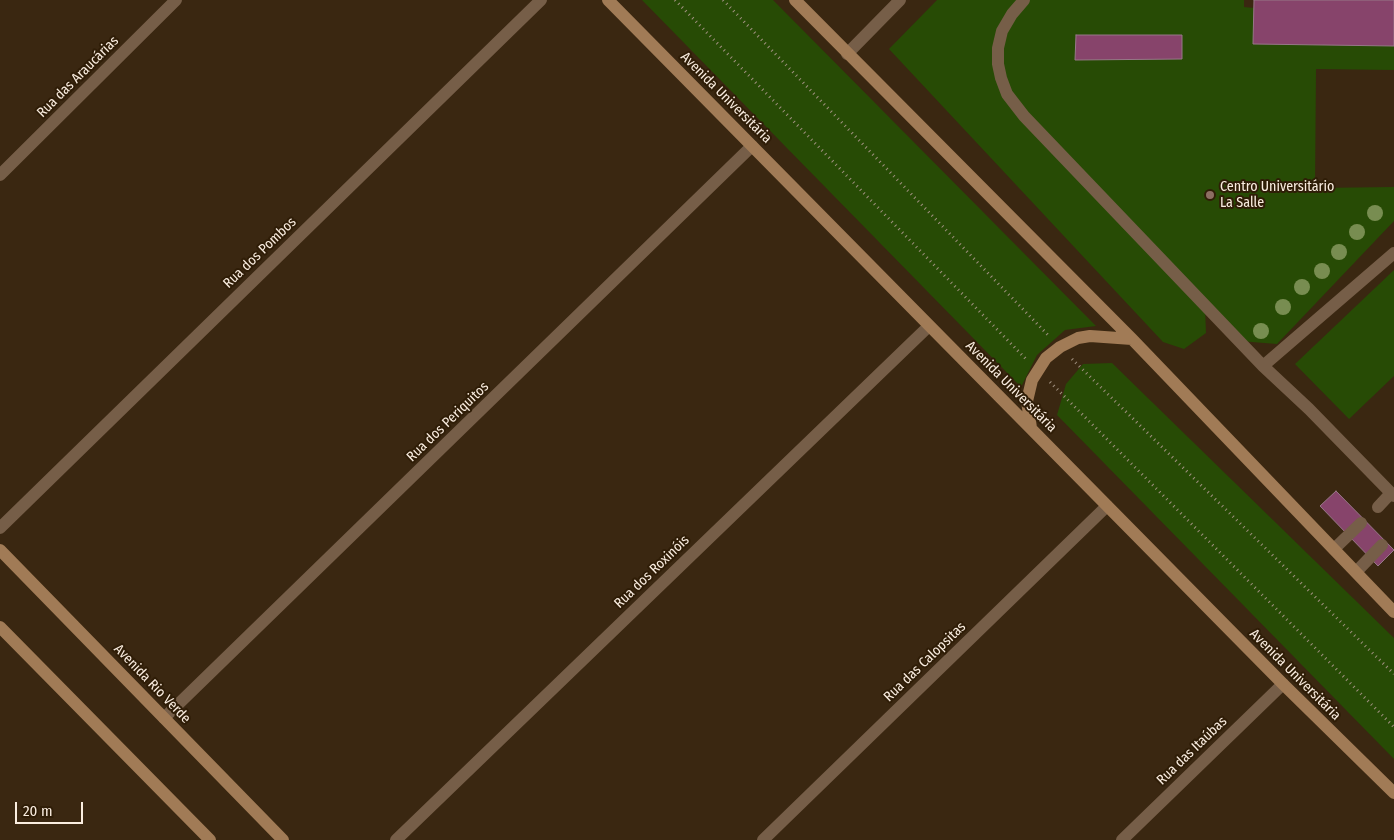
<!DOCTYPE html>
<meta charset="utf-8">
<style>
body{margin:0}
#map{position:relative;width:1394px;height:840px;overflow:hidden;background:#3a2711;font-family:"Fira Sans Condensed",sans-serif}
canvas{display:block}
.scale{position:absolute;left:15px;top:802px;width:68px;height:22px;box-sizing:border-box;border:2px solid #faede0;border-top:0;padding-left:6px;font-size:15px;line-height:18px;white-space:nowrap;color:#faede0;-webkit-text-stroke:4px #2f1d07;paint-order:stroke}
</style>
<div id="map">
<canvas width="1394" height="840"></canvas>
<div class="scale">20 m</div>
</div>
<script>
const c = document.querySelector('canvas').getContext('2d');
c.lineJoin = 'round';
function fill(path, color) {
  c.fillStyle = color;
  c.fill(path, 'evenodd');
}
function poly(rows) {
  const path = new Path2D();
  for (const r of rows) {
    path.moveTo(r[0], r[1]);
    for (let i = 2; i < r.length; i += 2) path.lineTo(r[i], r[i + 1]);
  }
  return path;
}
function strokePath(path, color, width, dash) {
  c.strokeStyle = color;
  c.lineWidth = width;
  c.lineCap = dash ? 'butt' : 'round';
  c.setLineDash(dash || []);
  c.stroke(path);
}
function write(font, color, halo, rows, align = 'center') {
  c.font = font + ' "Fira Sans Condensed",sans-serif';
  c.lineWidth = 4;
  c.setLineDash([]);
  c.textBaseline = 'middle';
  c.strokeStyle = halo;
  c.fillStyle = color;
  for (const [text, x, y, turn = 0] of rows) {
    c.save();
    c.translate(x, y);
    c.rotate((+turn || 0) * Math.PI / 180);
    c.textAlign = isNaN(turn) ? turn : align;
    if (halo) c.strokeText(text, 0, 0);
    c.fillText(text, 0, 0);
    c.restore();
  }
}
fill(poly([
 [642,0,773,0,1096,326,1065,330,1037,355,1021,387],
 [937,0,1244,0,1244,7,1254,8,1253,44,1394,46,1394,70,1316,69,1315,188,1394,187,1394,221,1277,344,1239,341,1205,307,1206,333,1184,349,1163,342,889,49],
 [1394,270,1394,376,1349,419,1295,364],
 [1112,363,1394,638,1394,759,1057,415,1066,384,1083,364]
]), '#274b05');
const building = poly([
 [1254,0,1394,0,1394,46,1253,44,1254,0],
 [1076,35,1182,35,1182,59,1075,60,1076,35],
 [1336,491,1394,550,1378,566,1320,506,1336,491]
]);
fill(building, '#87446b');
strokePath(building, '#977888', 1);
strokePath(poly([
 [675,0,1026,359],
 [723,0,1048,335],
 [1072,359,1394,674],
 [1050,382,1394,727]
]), '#a19180', 3, [1, 4]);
strokePath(poly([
 [1024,0,1012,14,1002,31,998,48,998,64,1001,78,1007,94,1024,116,1263,366],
 [1394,253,1263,366,1309,409,1394,496],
 [1378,507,1391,493],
 [1334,549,1361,523],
 [1356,572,1382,545]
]), '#765e48', 12);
strokePath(poly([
 [847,54,900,0],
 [0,175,176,0],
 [0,528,541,0],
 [164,718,752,146],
 [396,840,929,326],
 [763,840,1107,506],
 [1122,840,1283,684]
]), '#765e48', 12);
strokePath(poly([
 [608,0,1283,684,1394,793],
 [795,0,1132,339,1394,612],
 [1031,428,1027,401,1032,380,1046,358,1060,347,1078,338,1090,336,1132,339],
 [0,550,283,840],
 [0,627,210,840]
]), '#a17b56', 12);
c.fillStyle = '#788d51';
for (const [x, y] of [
 [1375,213],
 [1357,232],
 [1339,252],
 [1322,271],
 [1302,287],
 [1283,307],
 [1261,331]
]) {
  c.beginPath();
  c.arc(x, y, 8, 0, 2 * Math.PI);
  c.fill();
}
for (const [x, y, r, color] of [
 [1210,195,5,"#8d6e63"]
]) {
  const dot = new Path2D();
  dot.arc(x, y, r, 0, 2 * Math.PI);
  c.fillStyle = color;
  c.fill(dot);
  strokePath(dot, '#2f1d07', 2);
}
write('14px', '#faede0', '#2f1d07', [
 ["Rua das Araucárias",78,77,-45],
 ["Avenida Universitária",726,98,45],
 ["Rua dos Pombos",260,253,-44],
 ["Avenida Universitária",1011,387,45],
 ["Rua dos Periquitos",448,422,-44],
 ["Rua dos Roxinóis",652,572,-44],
 ["Rua das Calopsitas",925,662,-44],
 ["Avenida Universitária",1295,675,45],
 ["Avenida Rio Verde",152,684,46],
 ["Rua das Itaúbas",1192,751,-44]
]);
write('14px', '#faede0', '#2f1d07', [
 ["Centro Universitário",1220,187],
 ["La Salle",1220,203]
], 'left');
</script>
